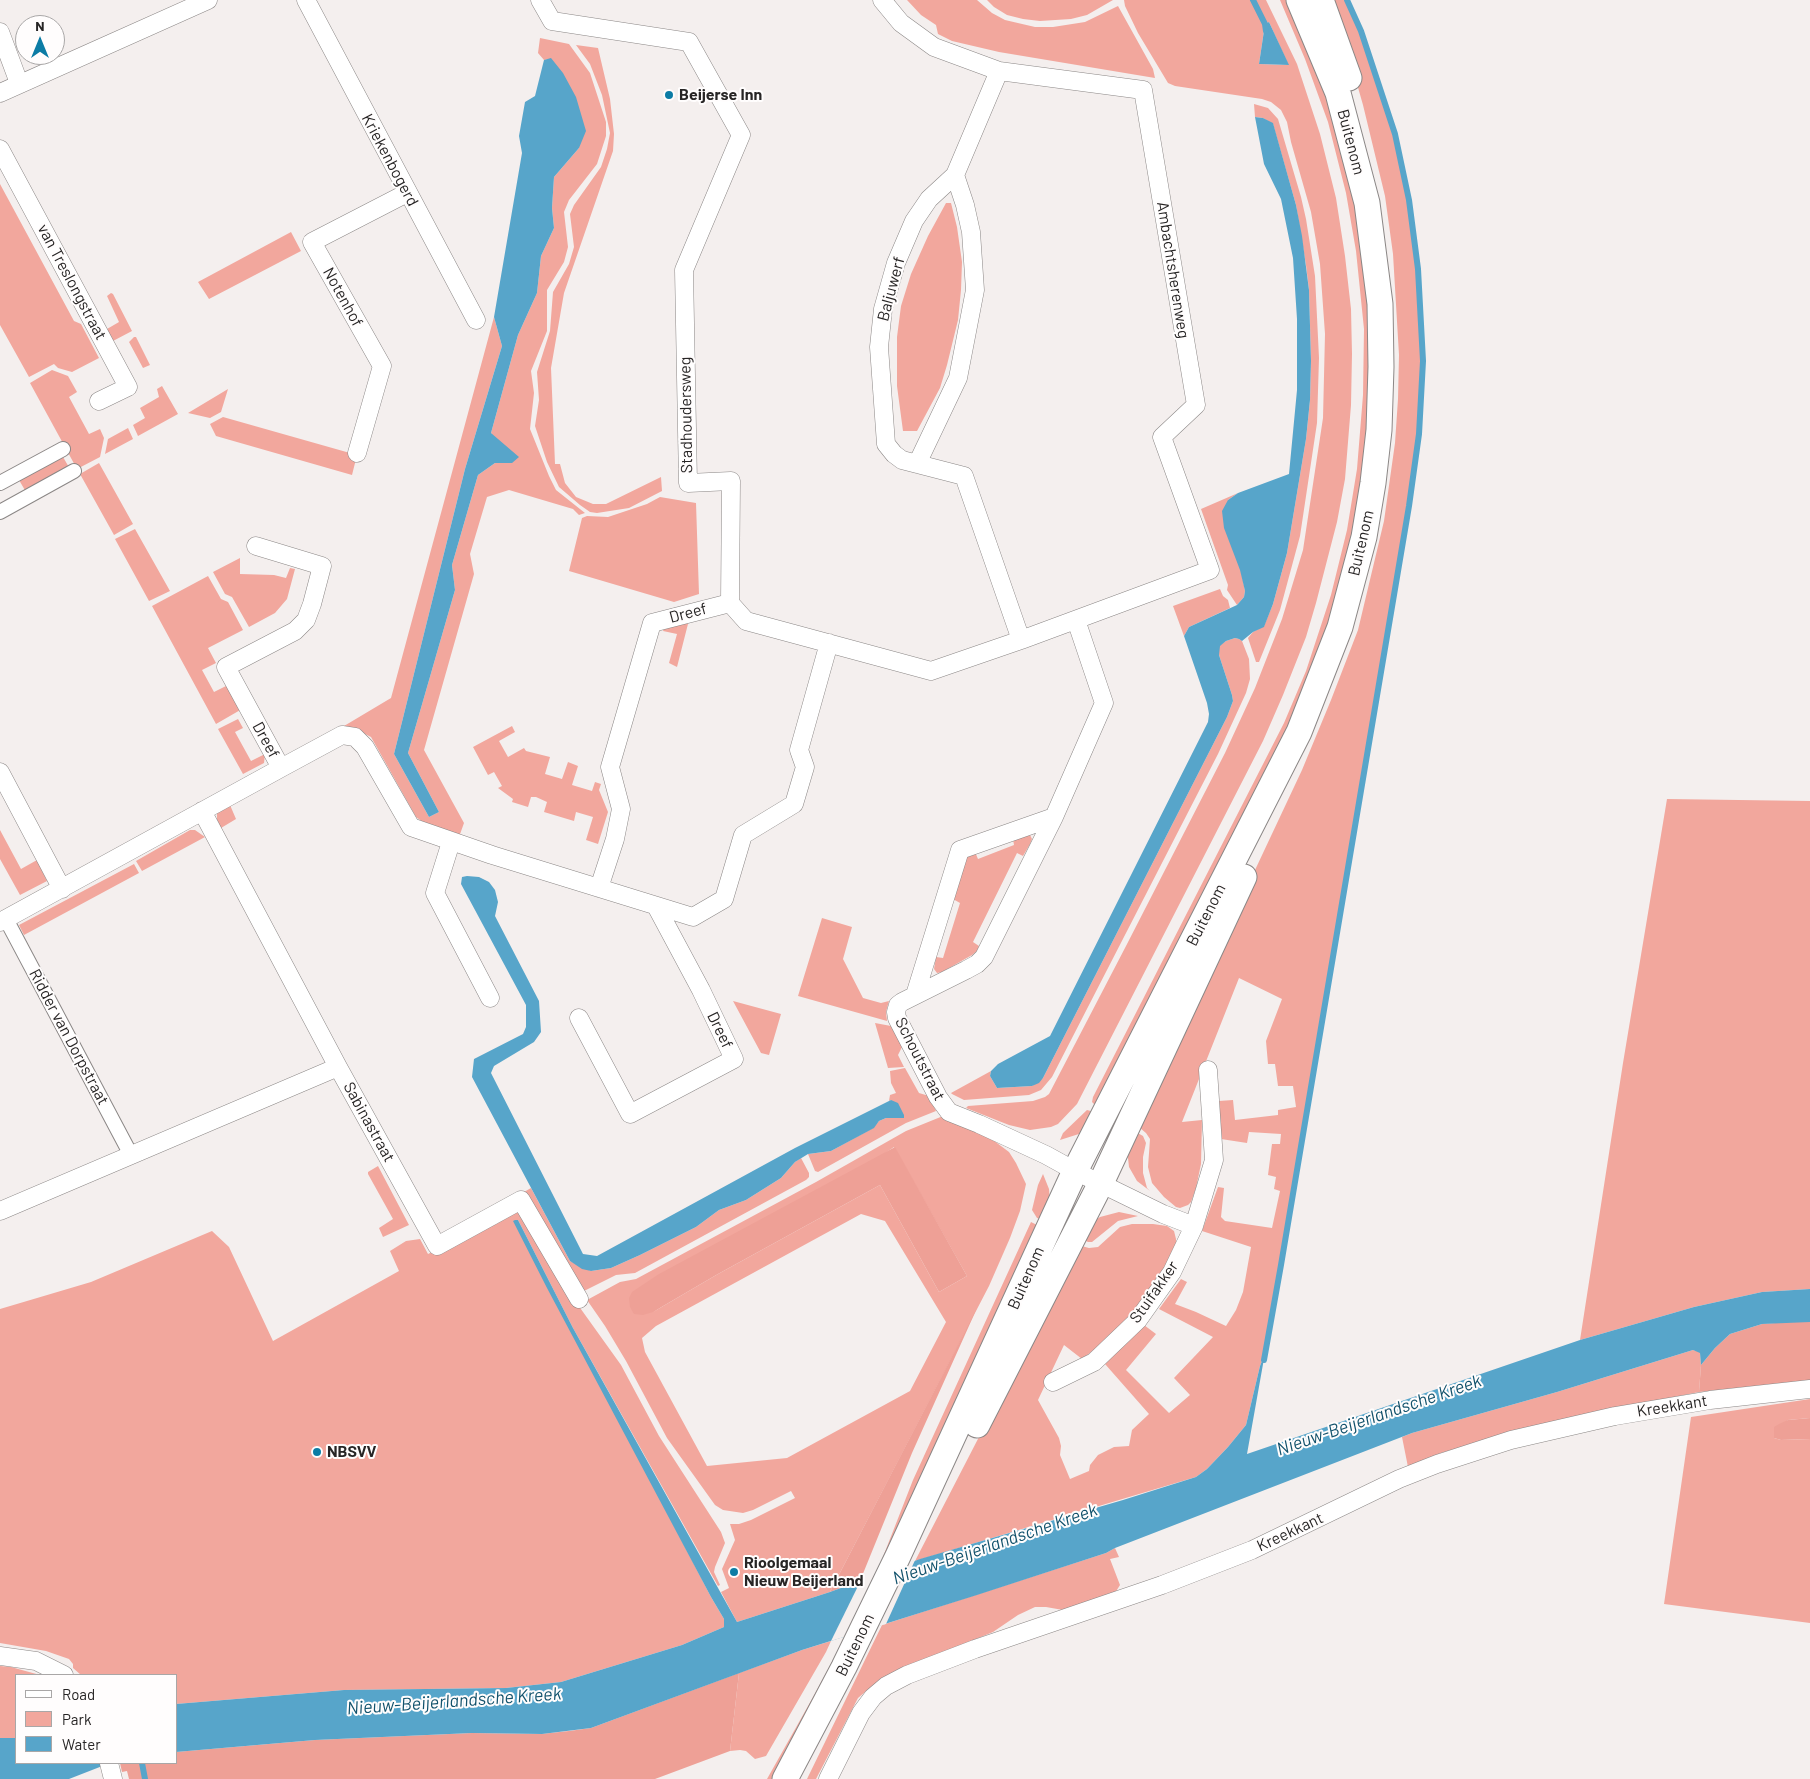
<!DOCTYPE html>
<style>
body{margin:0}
#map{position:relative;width:1810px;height:1779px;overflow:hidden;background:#f4efee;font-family:Barlow,sans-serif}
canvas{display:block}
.legend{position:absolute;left:15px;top:1674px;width:162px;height:90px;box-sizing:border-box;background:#fffdfd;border:1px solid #a9a7a7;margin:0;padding:6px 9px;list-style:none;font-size:15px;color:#272525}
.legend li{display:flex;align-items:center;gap:10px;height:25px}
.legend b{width:25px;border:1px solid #a9a7a7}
.north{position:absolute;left:15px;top:15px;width:50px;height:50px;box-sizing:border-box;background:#fffdfd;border:1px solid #a9a7a7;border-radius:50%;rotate:0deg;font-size:14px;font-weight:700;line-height:20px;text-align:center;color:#272525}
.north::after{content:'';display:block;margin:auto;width:18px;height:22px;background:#0c7ca5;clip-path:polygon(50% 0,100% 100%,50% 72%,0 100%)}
</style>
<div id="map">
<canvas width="1810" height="1779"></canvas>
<ul class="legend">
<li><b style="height:6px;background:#fff"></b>Road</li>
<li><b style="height:14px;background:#f2a79d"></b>Park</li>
<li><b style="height:14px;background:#57a5ca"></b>Water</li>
</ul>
<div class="north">N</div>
</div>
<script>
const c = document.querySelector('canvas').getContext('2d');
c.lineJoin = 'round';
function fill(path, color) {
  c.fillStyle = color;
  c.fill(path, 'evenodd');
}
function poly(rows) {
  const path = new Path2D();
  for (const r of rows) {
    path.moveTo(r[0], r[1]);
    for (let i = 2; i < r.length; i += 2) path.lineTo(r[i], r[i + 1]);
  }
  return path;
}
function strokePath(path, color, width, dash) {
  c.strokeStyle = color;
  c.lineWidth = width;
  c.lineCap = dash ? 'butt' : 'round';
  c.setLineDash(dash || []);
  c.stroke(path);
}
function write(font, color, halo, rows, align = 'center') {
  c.font = font + ' Barlow,sans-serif';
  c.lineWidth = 4;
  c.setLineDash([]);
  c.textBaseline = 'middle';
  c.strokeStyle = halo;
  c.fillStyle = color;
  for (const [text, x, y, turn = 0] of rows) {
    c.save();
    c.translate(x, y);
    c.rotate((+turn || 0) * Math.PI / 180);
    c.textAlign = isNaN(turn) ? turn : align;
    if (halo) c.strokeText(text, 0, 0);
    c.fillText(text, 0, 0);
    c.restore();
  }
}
fill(poly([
 [907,0,977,0,992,13,1005,20,1035,27,1053,27,1085,22,1118,6,1153,69,1155,78,999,52,952,41,938,34,936,25,921,15],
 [987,0,1113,0,1087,15,1071,19,1040,21,1023,19,1007,15,994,7],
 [1124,0,1266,0,1297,64,1320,134,1336,198,1345,256,1351,309,1352,354,1351,405,1345,479,1337,522,1316,603,1306,637,1283,695,1263,741,1077,1104,1058,1124,1051,1127,1030,1130,1009,1125,966,1108,968,1106,1033,1101,1045,1097,1049,1094,1126,946,1225,753,1255,688,1282,619,1303,550,1323,418,1325,334,1320,264,1311,212,1291,142,1287,122,1281,110,1271,102,1262,99,1175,86,1168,83,1138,33,1125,6],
 [1269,22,1288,64,1288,65,1259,64,1265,24],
 [1280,0,1292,0,1323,72,1367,251,1374,398,1357,532,1315,674,1095,1105,1092,1102,1093,1097,1284,723,1306,671,1331,595,1347,530,1357,469,1363,395,1364,329,1356,251,1346,193,1328,122,1305,59],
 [1327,0,1347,0,1361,31,1395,134,1409,200,1418,269,1423,361,1419,434,1409,506,1281,1265,1265,1353,1260,1366,1246,1425,1228,1447,1207,1469,1196,1477,915,1561,1078,1245,1089,1248,1098,1247,1120,1227,1132,1224,1153,1224,1167,1226,1174,1231,1176,1239,1176,1243,1159,1278,1128,1318,1099,1346,1082,1359,1064,1345,1038,1400,1059,1438,1061,1446,1060,1455,1070,1479,1089,1471,1090,1465,1098,1455,1114,1447,1129,1446,1132,1430,1149,1414,1105,1364,1144,1325,1156,1334,1126,1370,1169,1413,1190,1395,1174,1378,1213,1337,1159,1309,1181,1279,1187,1282,1175,1304,1196,1312,1226,1326,1236,1310,1243,1292,1251,1247,1202,1231,1218,1187,1224,1188,1221,1217,1225,1221,1272,1228,1280,1191,1274,1189,1276,1177,1268,1175,1272,1144,1280,1144,1281,1134,1249,1132,1247,1143,1221,1139,1219,1101,1233,1100,1235,1120,1278,1115,1278,1110,1296,1107,1293,1086,1278,1086,1275,1064,1268,1064,1266,1041,1282,999,1239,978,1182,1122,1202,1120,1201,1164,1196,1188,1191,1202,1188,1205,1180,1208,1176,1207,1164,1197,1152,1183,1148,1167,1150,1139,1146,1133,1140,1128,1209,968,1302,770,1331,700,1358,630,1384,521,1395,443,1398,399,1399,355,1393,254,1385,196,1363,105,1353,70],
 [540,38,569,44,590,73,606,122,606,136,597,164,569,200,564,212,568,247,564,262,547,290,547,331,531,371,534,393,530,429,549,476,556,490,585,513,579,515,573,509,509,490,487,497,470,554,474,574,424,750,464,823,459,837,431,828,416,817,371,737,357,730,339,729,391,698,494,317,502,346,465,469,394,754,429,817,439,812,408,753,455,590,452,565,478,475,495,463,512,463,491,433,518,335,537,293,541,256,554,228,552,208,554,177,579,148,551,59,544,60,538,53],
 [576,45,598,48,610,99,614,134,613,151,564,293,551,368,555,464,560,464,565,483,576,497,593,504,606,504,661,477,662,491,629,508,597,513,590,512,580,505,559,487,547,462,535,426,539,400,537,372,550,331,553,292,569,264,574,247,570,214,574,205,601,167,607,149,610,133,602,95,590,64],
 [1254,104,1268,108,1278,119,1301,197,1306,219,1315,276,1319,358,1317,423,1300,536,1280,610,1259,662,1256,662,1248,638,1253,632,1264,626,1273,604,1287,553,1306,439,1310,400,1311,361,1309,290,1306,265,1296,205,1273,124,1263,118,1255,117],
 [0,184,74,321,81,324,99,358,72,372,58,368,54,364,29,377,0,325],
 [946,203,951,203,957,227,962,262,961,290,958,320,947,365,940,388,917,431,903,431,897,386,897,337,901,306,911,274,928,236],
 [291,232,301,251,209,299,198,282],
 [111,293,113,294,132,331,113,341,107,329,119,322,107,296],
 [134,337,136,337,150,365,143,368,129,342],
 [52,370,68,376,77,392,69,397,89,434,100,429,104,438,100,457,77,469,30,383],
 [162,386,178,414,138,436,133,425,145,418,140,408,159,397,157,389],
 [228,389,221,412,210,418,188,413],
 [223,417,357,455,352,475,216,436,210,424],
 [128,428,133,439,105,454,108,439],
 [63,457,70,469,26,492,19,480],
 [99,463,133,524,114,535,80,474],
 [1238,493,1228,500,1245,591,1244,597,1237,605,1227,590,1228,585,1201,509],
 [660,497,696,503,699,594,674,602,569,571,582,518,587,516,608,517,647,504],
 [135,529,170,591,149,601,115,539],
 [240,558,240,574,274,575,286,578,290,568,295,569,287,599,275,613,249,627,232,597,225,594,213,572],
 [208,576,221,599,228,602,243,630,208,648,216,663,202,670,214,692,228,685,242,709,216,724,152,606],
 [1220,589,1223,596,1228,600,1230,608,1189,627,1184,636,1173,606],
 [689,620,677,667,669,663,677,634,663,631,664,628],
 [1235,638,1239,639,1242,641,1249,659,1250,679,1246,693,1218,754,1052,1077,1041,1090,1029,1095,964,1100,952,1094,951,1093,991,1071,990,1076,997,1088,1032,1086,1043,1078,1227,717,1233,701,1232,695,1219,655,1219,646,1226,641],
 [238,719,243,728,235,732,251,761,265,754,264,763,243,774,218,729],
 [512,726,515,732,499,741,508,757,524,748,526,751,550,757,545,774,562,779,568,762,578,766,572,785,592,791,595,782,601,784,599,790,608,812,598,844,586,840,593,817,576,812,574,821,544,812,547,802,536,797,531,797,528,807,512,802,513,799,498,788,502,786,494,772,488,775,473,747],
 [1667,799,1810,801,1810,1289,1762,1292,1694,1307,1580,1340,1623,1063],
 [230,805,236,819,221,828,217,820,217,812],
 [0,830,21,869,37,860,47,881,20,895,0,859],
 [190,830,195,830,205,837,142,871,136,861],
 [1030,835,1032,839,1030,844,1023,856,1017,853,973,942,979,946,977,951,972,955,942,972,937,973,934,969,936,957,943,958,960,903,953,899,966,858,975,852,978,859,1014,845,1013,839],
 [134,864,139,873,24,935,19,925],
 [822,918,852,927,843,959,863,998,881,1003,889,1001,886,1012,887,1021,798,996],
 [733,1001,781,1014,769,1055,761,1053],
 [875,1023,891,1026,902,1047,898,1055,904,1067,888,1068],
 [905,1068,919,1093,929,1096,936,1111,906,1123,818,1172,815,1171,808,1154,831,1151,873,1128,879,1121,886,1118,897,1118,891,1100,889,1101,890,1095,896,1093,891,1083,890,1071],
 [1087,1110,1098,1113,1082,1133,1060,1140,1063,1133],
 [943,1116,993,1140,1009,1152,1016,1163,1026,1184,1020,1211,1010,1238,989,1286,830,1592,737,1622,721,1592,729,1588,722,1569,735,1540,730,1524,739,1524,751,1520,795,1498,791,1491,753,1510,743,1513,723,1510,715,1505,667,1438,626,1361,605,1326,587,1300,620,1282,636,1279,816,1182,906,1131],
 [894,1147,967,1276,939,1292,880,1185,718,1274,653,1312],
 [861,1214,885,1221,946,1322,910,1391,787,1458,707,1466,645,1352,642,1338,656,1326],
 [1136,1132,1143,1136,1146,1143,1143,1157,1143,1173,1147,1188,1150,1191,1137,1181,1129,1167,1127,1149],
 [801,1158,809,1173,809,1177,806,1180,635,1273,616,1275,584,1291,555,1250,524,1192,531,1188,570,1261,591,1271,611,1268,640,1255,696,1227,719,1210,746,1200,781,1178,795,1162],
 [378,1166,409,1225,383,1237,379,1228,393,1219,368,1174,368,1172],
 [1043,1174,1049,1189,1050,1202,1045,1221,1037,1218,1032,1210,1038,1185],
 [519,1211,573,1298,621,1365,659,1436,721,1532,725,1543,715,1567,714,1572,720,1585,718,1586,573,1328,518,1220,515,1220,711,1597,724,1619,724,1627,682,1645,561,1682,506,1688,344,1690,176,1704,176,1675,81,1675,73,1668,73,1664,69,1659,46,1651,0,1643,0,1309,91,1282,212,1231,229,1247,273,1341,399,1271,390,1251,406,1241,420,1239,428,1254],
 [1119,1212,1138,1216,1118,1221,1092,1242,1088,1242,1080,1238,1094,1221,1100,1217],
 [1031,1222,1041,1227,937,1460,881,1562,913,1480],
 [1693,1350,1700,1352,1701,1365,1699,1392,1605,1411,1517,1431,1441,1453,1408,1467,1402,1437,1412,1433,1557,1392],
 [1810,1399,1810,1418,1788,1420,1774,1438,1781,1440,1810,1439,1810,1623,1664,1604,1691,1417],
 [1115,1548,1119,1557,1110,1559,1120,1585,1115,1593,1063,1610,1046,1607,1035,1607,1018,1615,993,1632,893,1673,871,1687,858,1698,816,1779,807,1779,882,1625,1106,1553],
 [846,1636,777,1779,767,1779,812,1699],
 [831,1641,826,1652,766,1756,755,1759,746,1751,740,1750,730,1751,739,1673,802,1650],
 [0,1666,11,1667,40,1675,16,1675,16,1738,0,1738]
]), '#f2a79d');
fill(poly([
 [895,1147,967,1276,939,1292,880,1185,718,1274,653,1312,643,1315,634,1314,630,1307,629,1298,632,1292,659,1274],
 [977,1308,912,1453,860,1581,830,1592],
 [1801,1321,1810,1322,1810,1380,1699,1392,1701,1365,1715,1348,1730,1334,1762,1324],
 [1810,1418,1810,1439,1781,1440,1774,1438,1774,1427,1779,1424,1788,1420],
 [739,1673,730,1751,655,1779,129,1779,127,1771,122,1772,120,1763,176,1763,176,1752,315,1740,472,1733,541,1734,569,1731,591,1728]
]), '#eea096');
fill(poly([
 [1269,22,1289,65,1259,64,1265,24],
 [551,58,563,73,576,97,586,131,579,148,554,177,552,208,554,228,541,256,537,293,518,335,491,433,519,457,512,463,495,463,478,475,452,565,455,590,408,753,439,812,429,817,394,754,465,469,502,346,494,317,522,153,519,136,525,102,535,96,544,60],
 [1255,117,1263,118,1273,123,1296,205,1302,236,1309,290,1311,361,1310,400,1306,439,1287,553,1273,604,1264,627,1253,632,1242,641,1239,639,1235,638,1226,641,1220,646,1219,655,1232,695,1233,701,1227,717,1043,1078,1039,1083,1032,1086,997,1088,990,1076,991,1071,998,1064,1050,1036,1208,722,1209,714,1207,703,1184,636,1189,627,1237,605,1244,597,1245,591,1240,570,1224,528,1222,511,1228,500,1238,493,1289,474,1297,390,1297,319,1293,258,1281,199,1264,164],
 [467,876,479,877,489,882,495,890,498,902,495,916,539,1001,541,1032,534,1042,494,1066,491,1073,583,1254,597,1256,795,1148,891,1100,898,1103,904,1115,904,1118,886,1118,879,1121,874,1128,831,1151,808,1154,795,1162,781,1178,746,1200,719,1210,696,1227,640,1255,611,1268,591,1271,582,1269,570,1261,472,1077,474,1059,523,1034,526,1027,526,1005,461,884,462,877],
 [515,1220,518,1220,573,1328,737,1622,830,1592,920,1559,1123,1500,1196,1477,1207,1469,1228,1447,1246,1425,1260,1366,1265,1353,1247,1454,1580,1340,1694,1307,1762,1292,1810,1289,1810,1322,1762,1324,1730,1334,1715,1348,1701,1365,1700,1353,1693,1350,1557,1392,1412,1433,1115,1548,1106,1553,977,1595,802,1650,591,1728,542,1734,472,1733,315,1740,176,1752,176,1704,344,1690,506,1688,561,1682,682,1645,724,1627,724,1619,711,1597,547,1288,513,1221],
 [0,1738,16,1738,16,1763,110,1763,69,1779,0,1779]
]), '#57a5ca');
fill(poly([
 [916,1558,886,1624,831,1641,862,1578]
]), '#f4efee');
strokePath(poly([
 [1253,0,1265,24,1266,31],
 [1264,1360,1281,1265,1409,506,1419,434,1423,361,1418,269,1409,200,1395,134,1361,31,1347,0],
 [142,1763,145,1779]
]), '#57a5ca', 6);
const pedestrian = poly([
 [0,483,63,449],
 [0,512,74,471],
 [6,919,131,1155]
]);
const minor = poly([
 [306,0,476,320],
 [540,0,552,21,689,42,741,135,684,270,688,483,731,481,730,603,746,621,931,671,1021,640,1210,570,1162,437,1196,405,1143,90,999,71,934,47,901,23,882,0],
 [0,32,19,83],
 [0,93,208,0],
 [0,149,128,387,99,401],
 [955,175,929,199,914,221,896,263,883,309,879,347,886,444,894,454,902,460,964,476,1021,640],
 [357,453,382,366,312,242,407,193],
 [917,464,958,378,975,290,971,232,965,205,955,175,999,71],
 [256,546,322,566,312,604,306,620,295,631,226,667,281,768,342,735,355,737,365,747,411,827,492,855,693,917,724,899,743,835,794,804,805,767,799,750,829,643],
 [1076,620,1104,703,1054,817,984,957,977,964,966,970,902,1002,898,1005,896,1012,897,1018,938,1097,949,1112,979,1124,1046,1155,1075,1171,1163,1214,1194,1226],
 [0,772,62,889],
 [202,811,338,1067,437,1246,521,1200,579,1299],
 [451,842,435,893,490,998],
 [599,888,615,839,621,809,610,767,652,623,730,603],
 [0,922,281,768],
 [915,995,960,850,1054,817],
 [579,1018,630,1114,734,1059,701,990,656,906],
 [0,1211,338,1067],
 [1053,1382,1094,1362,1138,1320,1172,1272,1194,1226,1214,1160,1208,1070],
 [0,1656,36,1661,64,1675],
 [109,1763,113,1779],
 [828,1779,861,1713,873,1697,886,1686,907,1675,975,1649,1162,1585,1252,1550,1399,1479,1437,1464,1511,1440,1615,1416,1710,1400,1810,1389]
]);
const secondary = poly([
 [1321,0,1349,78],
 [977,1425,1101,1183,1244,877],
 [785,1779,844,1667,898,1556,1075,1171,1299,732,1340,627,1364,537,1373,483,1379,430,1381,367,1380,304,1367,203,1338,93,1299,0]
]);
strokePath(pedestrian, '#8b8786', 16);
strokePath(minor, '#8b8786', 19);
strokePath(secondary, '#8b8786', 27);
strokePath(pedestrian, '#fff', 14);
strokePath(minor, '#fff', 18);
strokePath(secondary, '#fff', 25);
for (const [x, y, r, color] of [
 [669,95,5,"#0c7ca5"],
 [317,1452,5,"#0c7ca5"],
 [734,1572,5,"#0c7ca5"]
]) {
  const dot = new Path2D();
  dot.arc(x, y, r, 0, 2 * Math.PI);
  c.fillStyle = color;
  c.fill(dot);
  strokePath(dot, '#fffdfd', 2);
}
write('bold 16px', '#272525', '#fffdfd', [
 ["Beijerse Inn",679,95],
 ["NBSVV",327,1452],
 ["Rioolgemaal",744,1563],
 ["Nieuw Beijerland",744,1581]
], 'left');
write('16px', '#272525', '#fffdfd', [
 ["Buitenom",1351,142,75],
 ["Kriekenbogerd",390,160,62],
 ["Ambachtsherenweg",1173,270,81],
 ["van Treslongstraat",72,282,62],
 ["Baljuwerf",891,289,-75],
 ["Notenhof",343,297,61],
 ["Stadhoudersweg",686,415,-91],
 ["Buitenom",1361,543,-77],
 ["Dreef",688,613,-15],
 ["Dreef",266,740,61],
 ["Buitenom",1206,915,-63],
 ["Dreef",720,1030,64],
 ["Ridder van Dorpstraat",69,1037,62],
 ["Schoutstraat",920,1059,63],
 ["Sabinastraat",369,1122,61],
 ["Buitenom",1026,1278,-66],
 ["Stuifakker",1154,1292,-55],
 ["Kreekkant",1672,1406,-9],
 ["Kreekkant",1290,1532,-25],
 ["Buitenom",855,1645,-64]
]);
write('italic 18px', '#12526c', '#fffdfd', [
 ["Nieuw-Beijerlandsche Kreek",1379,1415,-19],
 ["Nieuw-Beijerlandsche Kreek",995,1544,-19],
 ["Nieuw-Beijerlandsche Kreek",454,1701,-4]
]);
</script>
